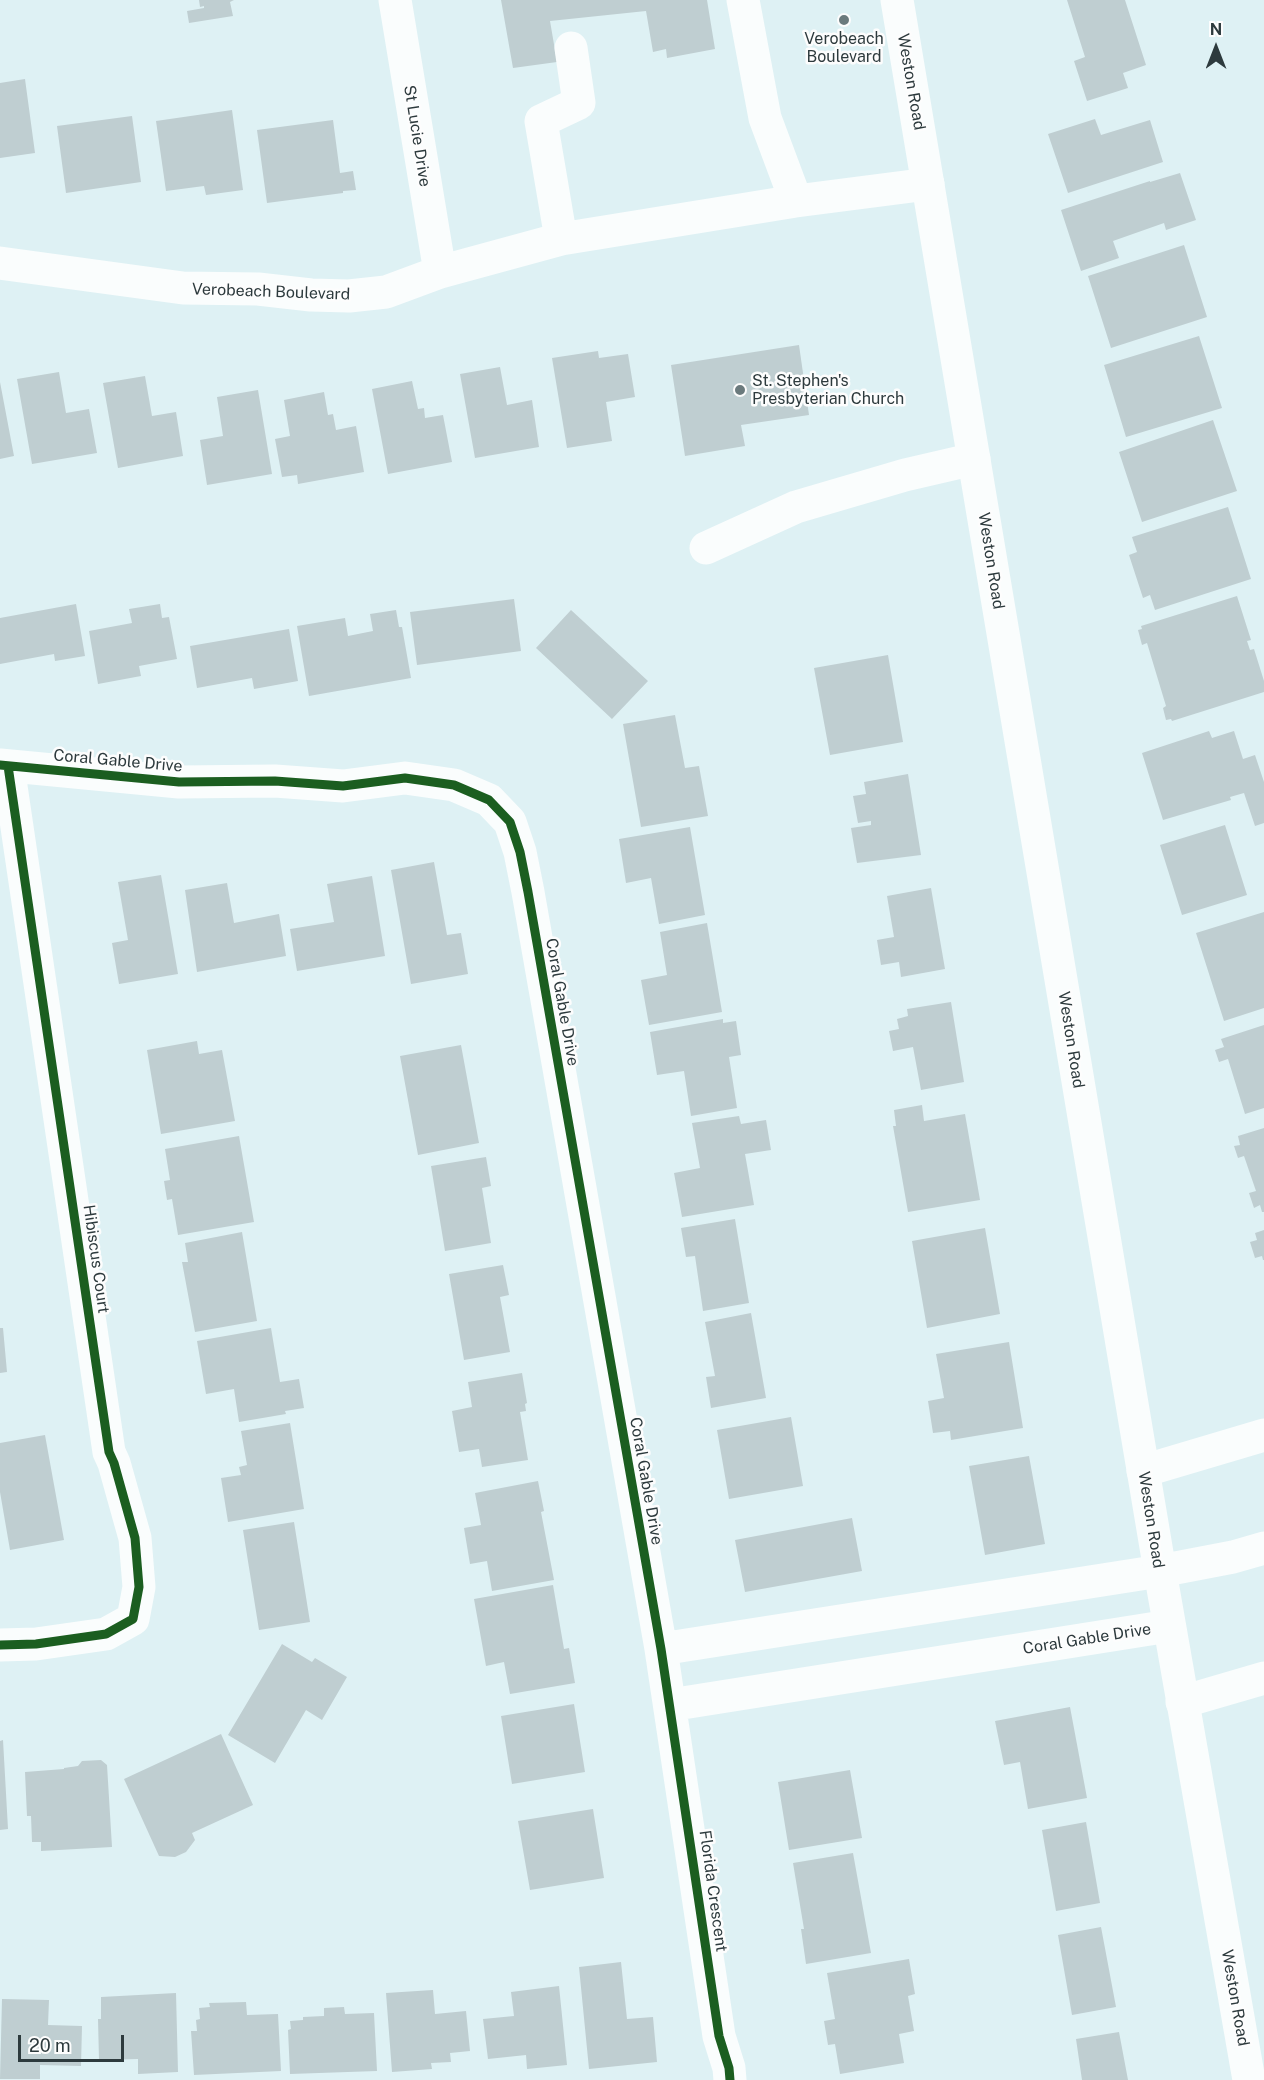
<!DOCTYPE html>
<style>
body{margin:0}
#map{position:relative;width:1264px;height:2080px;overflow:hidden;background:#def1f4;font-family:"Public Sans",sans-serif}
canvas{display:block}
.north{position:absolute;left:1186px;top:18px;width:60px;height:60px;-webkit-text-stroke:4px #fdfdfd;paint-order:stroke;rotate:0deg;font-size:16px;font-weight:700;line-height:24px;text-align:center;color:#2d3a3d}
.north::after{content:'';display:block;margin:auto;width:21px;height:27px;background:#2d3a3d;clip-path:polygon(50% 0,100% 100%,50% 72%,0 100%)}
.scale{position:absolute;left:18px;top:2035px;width:106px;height:27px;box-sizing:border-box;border:3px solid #2d3a3d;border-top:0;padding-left:8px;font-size:18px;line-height:21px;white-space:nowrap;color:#2d3a3d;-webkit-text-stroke:4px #fdfdfd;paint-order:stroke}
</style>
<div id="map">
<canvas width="1264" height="2080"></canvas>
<div class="north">N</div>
<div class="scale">20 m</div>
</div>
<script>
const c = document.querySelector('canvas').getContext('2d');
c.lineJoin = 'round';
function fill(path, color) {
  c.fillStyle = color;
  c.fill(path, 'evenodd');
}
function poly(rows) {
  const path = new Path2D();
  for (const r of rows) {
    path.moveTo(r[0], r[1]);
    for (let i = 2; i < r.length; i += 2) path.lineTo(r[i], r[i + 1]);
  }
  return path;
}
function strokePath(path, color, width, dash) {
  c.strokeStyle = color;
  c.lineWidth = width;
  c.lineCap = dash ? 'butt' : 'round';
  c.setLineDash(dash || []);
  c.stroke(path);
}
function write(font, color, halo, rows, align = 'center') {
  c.font = font + ' "Public Sans",sans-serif';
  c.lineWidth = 5;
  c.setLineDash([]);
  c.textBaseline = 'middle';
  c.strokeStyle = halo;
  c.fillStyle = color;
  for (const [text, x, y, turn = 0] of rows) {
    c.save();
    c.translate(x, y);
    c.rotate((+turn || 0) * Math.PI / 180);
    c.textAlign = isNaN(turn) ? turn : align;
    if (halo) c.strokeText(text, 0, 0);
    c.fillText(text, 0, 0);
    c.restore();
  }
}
fill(poly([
 [199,0,234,0,230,2,233,16,189,23,187,11,204,8,204,6,200,7],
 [501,0,707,0,715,49,667,58,666,49,653,52,646,11,550,21,557,62,513,68],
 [1067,0,1125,0,1146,65,1123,73,1128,88,1087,101,1074,61,1085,57],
 [25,79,35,153,0,158,0,83],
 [232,110,243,190,206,195,204,186,166,191,156,121],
 [132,116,141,182,66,193,57,126],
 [1095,119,1101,135,1150,120,1163,162,1068,193,1048,134],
 [333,120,340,173,353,171,356,190,343,191,343,193,267,203,257,130],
 [1180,173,1196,220,1166,230,1164,223,1113,241,1119,258,1081,271,1061,210,1150,181,1150,182],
 [1184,245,1207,317,1111,348,1088,276],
 [1199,336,1222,408,1126,437,1104,365],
 [799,345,809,415,741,425,745,446,685,456,671,365],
 [598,351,599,358,628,354,635,397,606,402,612,441,567,448,552,358],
 [500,367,507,405,532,400,539,447,475,458,460,374],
 [59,372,66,413,89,409,97,453,32,464,17,379],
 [145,376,152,416,176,412,183,456,118,468,103,383],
 [412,381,418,409,424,408,425,418,443,415,452,462,388,474,372,389],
 [0,382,14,456,0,459],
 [258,390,272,474,207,485,200,440,223,436,217,397],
 [324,392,328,415,333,414,336,430,356,426,364,472,298,484,297,475,282,477,275,439,290,436,284,400],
 [1213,420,1237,491,1142,522,1119,452],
 [1228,507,1251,579,1155,610,1150,595,1143,598,1129,555,1137,552,1132,537],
 [1237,596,1251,640,1247,641,1250,650,1254,649,1264,681,1264,692,1172,721,1171,719,1166,720,1163,708,1166,706,1147,643,1142,645,1138,630,1142,629,1141,626],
 [514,599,521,651,417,665,410,612],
 [76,604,85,656,55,661,54,654,0,664,0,618],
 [160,604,162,618,169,617,177,659,139,666,141,676,98,684,89,631,132,623,129,609],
 [396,610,399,627,402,627,411,678,309,696,297,626,345,618,348,636,373,631,370,614],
 [571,610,648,681,612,719,536,648],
 [289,629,298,681,254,689,252,678,197,688,190,646],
 [888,655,903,742,830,755,814,668],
 [675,715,685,768,699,766,708,816,641,827,623,724],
 [1209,731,1212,738,1234,731,1243,759,1255,755,1264,782,1264,823,1255,826,1244,793,1230,797,1231,800,1163,820,1142,753],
 [908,774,921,855,857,863,851,828,871,825,871,821,858,823,853,796,866,794,864,782],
 [1225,825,1247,895,1182,915,1160,845],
 [690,827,705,915,659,924,651,878,626,883,619,839],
 [434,862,447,935,461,933,468,974,411,984,391,870],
 [161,875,178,974,119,984,112,943,128,940,118,882],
 [372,876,385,956,297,971,290,929,334,922,327,884],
 [227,883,234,923,279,914,286,956,197,972,185,890],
 [931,888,945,969,901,977,899,962,881,965,877,940,894,937,887,896],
 [1264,912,1264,1008,1224,1021,1196,933],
 [707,923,722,1012,649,1025,641,980,667,975,660,932],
 [951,1002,964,1082,921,1090,913,1047,893,1051,889,1031,899,1029,897,1019,908,1016,907,1009],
 [723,1019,723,1023,736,1021,741,1055,729,1057,737,1108,691,1116,684,1071,657,1075,650,1032],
 [1264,1025,1264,1108,1245,1114,1228,1059,1219,1062,1215,1050,1224,1047,1221,1039],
 [197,1041,199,1054,222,1050,235,1121,161,1134,147,1050],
 [461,1045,479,1143,418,1155,400,1056],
 [922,1105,924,1121,965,1114,980,1200,908,1212,893,1126,896,1126,894,1110],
 [739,1116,741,1124,766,1120,771,1150,745,1154,754,1205,682,1217,674,1173,700,1168,692,1123],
 [1264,1128,1264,1212,1262,1212,1260,1205,1254,1208,1249,1193,1256,1191,1244,1156,1238,1158,1234,1146,1240,1145,1238,1136],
 [239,1136,254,1222,178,1235,172,1199,167,1200,164,1181,170,1180,165,1149],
 [486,1157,491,1186,482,1188,491,1243,445,1251,431,1166],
 [735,1219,749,1303,703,1311,695,1256,686,1257,681,1228],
 [985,1228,1000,1314,927,1328,912,1241],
 [1264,1230,1264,1260,1263,1260,1262,1256,1255,1258,1250,1242,1257,1240,1255,1233],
 [242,1232,257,1321,195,1332,182,1262,188,1262,185,1243],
 [503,1265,509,1295,500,1297,510,1352,464,1360,449,1274],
 [751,1313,766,1398,711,1408,706,1377,715,1376,705,1322],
 [0,1328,3,1328,7,1372,0,1373],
 [271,1328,280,1382,299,1379,304,1408,285,1411,286,1414,239,1422,234,1389,206,1394,197,1341],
 [1009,1342,1023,1428,951,1440,950,1431,933,1433,928,1401,944,1398,936,1354],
 [522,1373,527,1403,525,1404,526,1411,520,1412,528,1460,482,1467,479,1449,459,1452,452,1411,472,1407,468,1382],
 [791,1417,803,1486,729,1499,717,1430],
 [290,1423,304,1509,228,1522,221,1478,241,1475,239,1467,247,1465,241,1431],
 [45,1435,64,1540,10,1550,0,1492,0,1443],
 [1029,1456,1045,1544,985,1555,969,1466],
 [538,1481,544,1511,541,1512,554,1580,492,1591,487,1561,470,1564,464,1528,481,1525,475,1493],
 [852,1518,862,1571,745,1592,735,1540],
 [294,1522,310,1622,259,1630,243,1530],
 [553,1585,564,1649,569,1648,575,1683,510,1694,504,1662,486,1666,474,1599],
 [282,1644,312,1662,315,1658,347,1677,322,1720,306,1710,275,1763,228,1735],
 [574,1704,585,1772,512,1784,501,1716],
 [1070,1707,1087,1798,1028,1809,1020,1762,1004,1765,995,1721],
 [221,1734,253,1805,192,1833,195,1840,186,1852,175,1857,159,1856,124,1779],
 [3,1740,8,1829,0,1830,0,1741],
 [101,1760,107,1765,112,1847,41,1851,41,1842,32,1842,31,1816,27,1816,25,1772,64,1769,64,1768,78,1766,82,1761],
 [850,1770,862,1838,789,1850,778,1782],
 [593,1809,604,1878,530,1890,518,1821],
 [1086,1822,1100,1903,1056,1911,1042,1830],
 [853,1853,871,1953,806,1964,801,1929,804,1929,793,1863],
 [1101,1927,1116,2007,1072,2015,1058,1935],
 [909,1959,915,1994,908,1996,914,2031,899,2034,904,2063,840,2074,835,2044,828,2045,824,2021,835,2019,827,1973],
 [621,1962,627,2019,653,2017,657,2062,589,2069,579,1967],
 [559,1986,567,2065,527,2069,526,2055,488,2059,483,2019,514,2016,511,1992],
 [433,1990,435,2014,466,2011,470,2051,450,2053,451,2062,431,2063,432,2069,392,2072,386,1993],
 [176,1993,178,2072,138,2074,138,2059,99,2060,98,2019,101,2019,101,1997],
 [2,1999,49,2000,48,2025,82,2026,81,2066,40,2065,40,2079,0,2079],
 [246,2002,247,2015,278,2014,281,2071,194,2075,191,2031,197,2031,196,2020,200,2019,199,2008,210,2007,209,2003],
 [344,2007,345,2014,374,2013,377,2071,290,2074,288,2030,291,2029,290,2021,303,2020,303,2017,324,2016,324,2008],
 [1119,2032,1128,2080,1082,2080,1076,2039]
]), '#bfced1');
strokePath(poly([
 [395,0,440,272],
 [743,0,765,118,796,201],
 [561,239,541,121,579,103,571,48],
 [0,263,183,288,258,289,311,295,349,296,386,292,440,272,561,239,796,201,928,184],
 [706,548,796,507,905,475,974,459],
 [0,765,179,782,275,781,343,786,405,778,454,785,489,800,510,822,520,852,528,892,661,1649,719,2036,729,2068,730,2080],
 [1143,1471,1264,1435],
 [0,1645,36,1644,106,1634,133,1619,139,1587,135,1538,114,1463,109,1452,8,766],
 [661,1649,1160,1571,1233,1557,1264,1548],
 [1182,1702,1264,1678],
 [670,1705,1169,1626]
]), '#fafdfd', 33);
strokePath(poly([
 [897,0,1160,1571,1249,2080]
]), '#fafdfd', 33);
strokePath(poly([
 [0,765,179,782,275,781,343,786,405,778,454,785,489,800,510,822,520,852,528,892,661,1649,719,2036,729,2068,730,2080],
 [0,1645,36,1644,106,1634,133,1619,139,1587,135,1538,114,1463,109,1452,8,766]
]), '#1b5e20', 9);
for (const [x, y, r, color] of [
 [844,20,6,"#6b7a7d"],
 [740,390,6,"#6b7a7d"]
]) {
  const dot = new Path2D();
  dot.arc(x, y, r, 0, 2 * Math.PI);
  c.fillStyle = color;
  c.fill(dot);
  strokePath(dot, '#fdfdfd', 2);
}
write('16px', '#2d3a3d', '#fdfdfd', [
 ["Verobeach",844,39],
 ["Boulevard",844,57],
 ["St. Stephen's",752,381,"left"],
 ["Presbyterian Church",752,399,"left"]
]);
write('16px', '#2d3a3d', '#fdfdfd', [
 ["Weston Road",911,82,80],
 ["St Lucie Drive",417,136,81],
 ["Verobeach Boulevard",271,292,2],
 ["Weston Road",991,561,81],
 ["Coral Gable Drive",118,761,5],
 ["Coral Gable Drive",562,1002,80],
 ["Weston Road",1071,1040,81],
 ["Hibiscus Court",96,1259,82],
 ["Coral Gable Drive",646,1481,80],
 ["Weston Road",1151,1520,81],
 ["Coral Gable Drive",1087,1639,-9],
 ["Florida Crescent",713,1891,82],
 ["Weston Road",1235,1998,80]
]);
</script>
